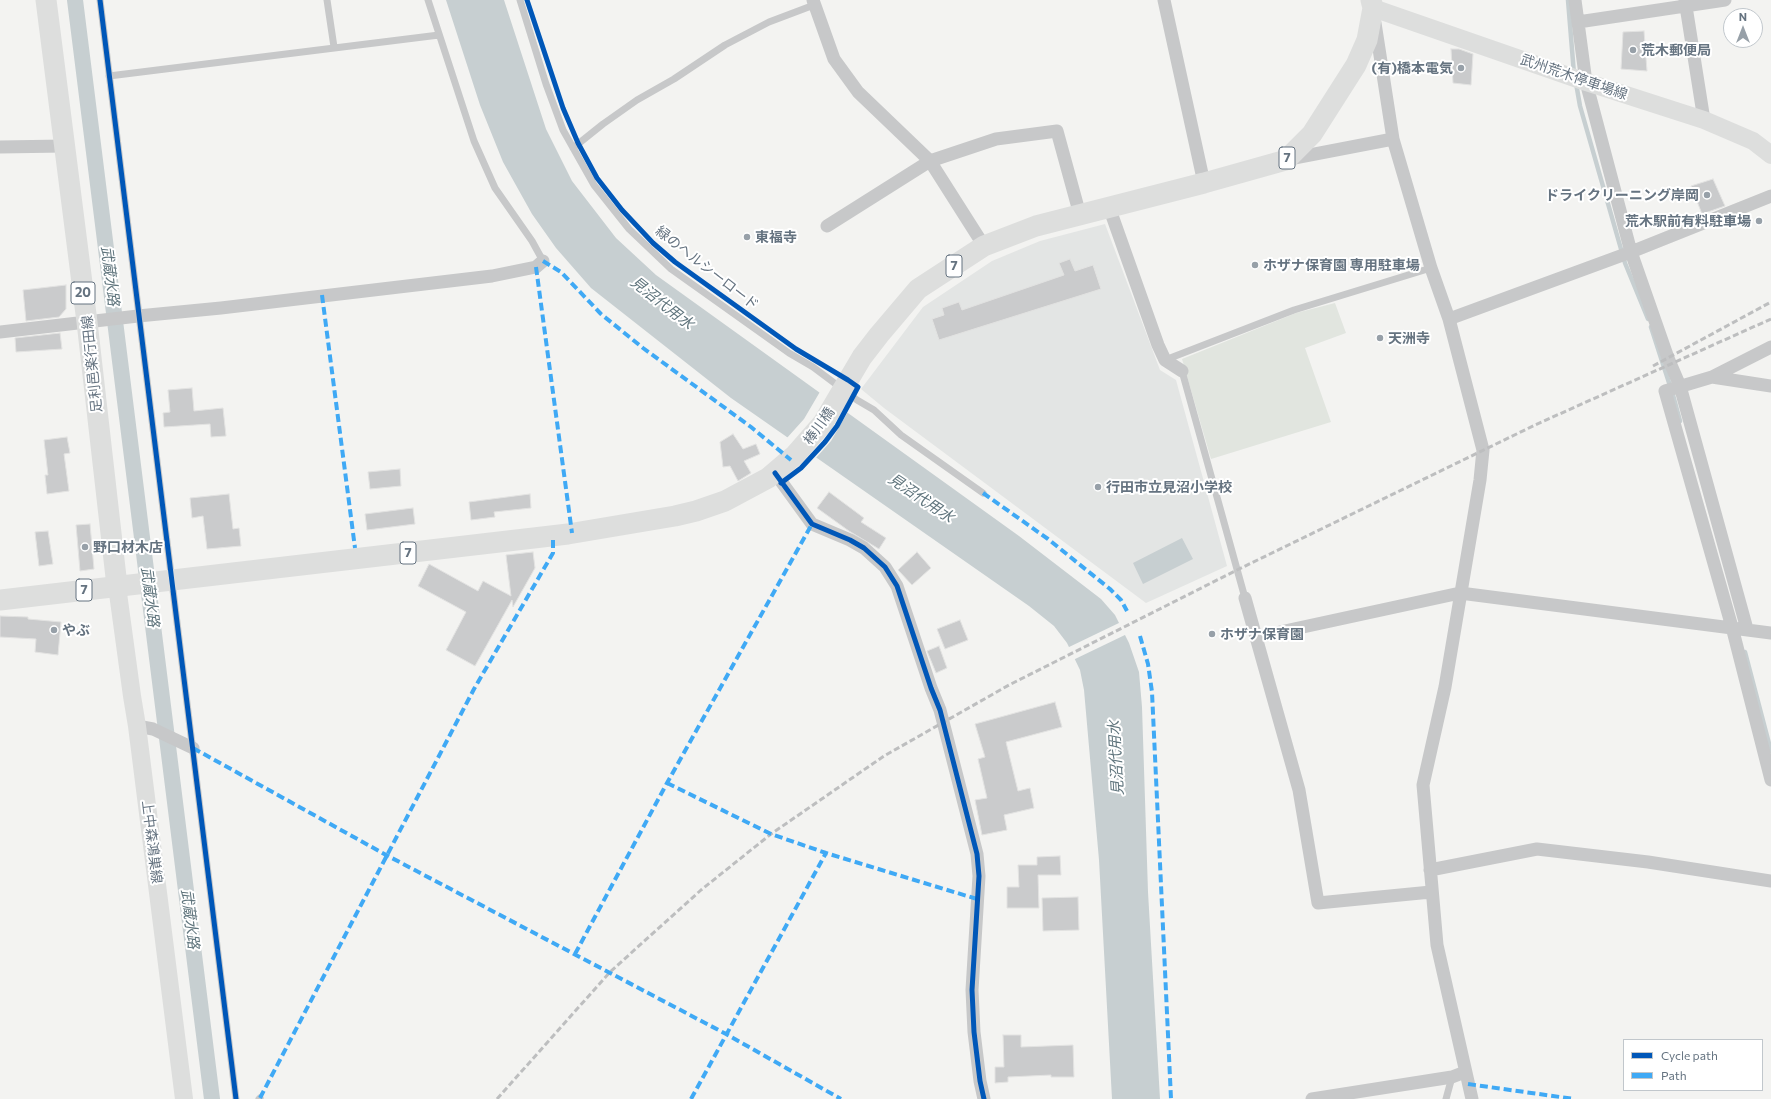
<!DOCTYPE html>
<meta charset="utf-8">
<style>
body{margin:0}
#map{position:relative;width:1771px;height:1099px;overflow:hidden;background:#f3f3f1;font-family:Commissioner,sans-serif}
canvas{display:block}
.legend{position:absolute;left:1623px;top:1039px;width:140px;height:52px;box-sizing:border-box;background:#fff;border:1px solid #c1c7cc;margin:0;padding:5px 7px;list-style:none;font-size:12px;color:#657380}
.legend li{display:flex;align-items:center;gap:8px;height:20px}
.legend b{width:20px;border:1px solid #c1c7cc}
.north{position:absolute;left:1723px;top:8px;width:40px;height:40px;box-sizing:border-box;background:#fff;border:1px solid #c1c7cc;border-radius:50%;rotate:0deg;font-size:11px;font-weight:700;line-height:16px;text-align:center;color:#657380}
.north::after{content:'';display:block;margin:auto;width:14px;height:18px;background:#97a0a8;clip-path:polygon(50% 0,100% 100%,50% 72%,0 100%)}
</style>
<div id="map">
<canvas width="1771" height="1099"></canvas>
<ul class="legend">
<li><b style="height:5px;background:#0057b8"></b>Cycle path</li>
<li><b style="height:5px;background:#3fa9f5"></b>Path</li>
</ul>
<div class="north">N</div>
</div>
<script>
const c = document.querySelector('canvas').getContext('2d');
c.lineJoin = 'round';
function fill(path, color) {
  c.fillStyle = color;
  c.fill(path, 'evenodd');
}
function poly(rows) {
  const path = new Path2D();
  for (const r of rows) {
    path.moveTo(r[0], r[1]);
    for (let i = 2; i < r.length; i += 2) path.lineTo(r[i], r[i + 1]);
  }
  return path;
}
function strokePath(path, color, width, dash) {
  c.strokeStyle = color;
  c.lineWidth = width;
  c.lineCap = dash ? 'butt' : 'round';
  c.setLineDash(dash || []);
  c.stroke(path);
}
function write(font, color, halo, rows, align = 'center') {
  c.font = font + ' Commissioner,"Noto Sans JP",sans-serif';
  c.lineWidth = 4;
  c.setLineDash([]);
  c.textBaseline = 'middle';
  c.strokeStyle = halo;
  c.fillStyle = color;
  for (const [text, x, y, turn = 0] of rows) {
    c.save();
    c.translate(x, y);
    c.rotate((+turn || 0) * Math.PI / 180);
    c.textAlign = isNaN(turn) ? turn : align;
    if (halo) c.strokeText(text, 0, 0);
    c.fillText(text, 0, 0);
    c.restore();
  }
}
fill(poly([
 [1105,224,1160,370,1176,380,1227,566,1146,603,884,408,861,389,923,307,992,261,1040,241]
]), '#e3e5e4');
fill(poly([
 [1335,303,1346,333,1305,348,1331,422,1211,459,1182,359,1296,313]
]), '#e1e5df');
fill(poly([
 [446,0,504,0,546,129,572,181,616,238,656,275,1019,536,1101,599,1115,615,1129,643,1139,672,1142,707,1148,892,1160,1099,1112,1099,1099,860,1084,690,1080,670,1067,643,1054,626,1029,606,731,398,591,288,556,248,532,214,503,162,480,105],
 [1182,538,1193,559,1143,584,1133,563]
]), '#c7cfd1');
fill(poly([
 [821,390,849,410,831,441,815,459,786,439,804,419],
 [1121,622,1127,634,1073,660,1067,648]
]), '#f3f3f1');
strokePath(poly([
 [1568,0,1574,74],
 [1576,83,1580,106,1625,263,1648,319],
 [1651,327,1673,395,1680,421],
 [1745,652,1771,751]
]), '#c7cfd1', 4.5);
strokePath(poly([
 [75,0,212,1099]
]), '#c7cfd1', 16);
const building = poly([
 [1644,31,1647,71,1621,69,1623,32,1644,31],
 [1451,49,1459,49,1473,54,1471,85,1453,83,1451,49],
 [1713,179,1725,206,1702,214,1691,186,1713,179],
 [1070,259,1075,271,1093,265,1101,289,939,340,932,319,944,315,942,308,959,302,962,310,1064,275,1059,263,1070,259],
 [66,285,66,309,59,317,26,321,23,290,66,285],
 [60,333,62,349,16,352,15,338,60,333],
 [192,388,194,411,223,408,226,436,211,437,210,424,164,427,163,413,170,412,168,390,192,388],
 [733,434,743,449,756,444,760,454,744,461,751,473,738,481,730,466,723,467,720,442,733,434],
 [67,437,70,453,64,454,69,491,47,494,45,475,48,475,44,440,67,437],
 [400,469,401,486,370,489,368,472,400,469],
 [829,492,864,518,861,522,886,538,879,549,849,531,817,508,829,492],
 [229,494,233,529,239,528,241,546,207,549,203,516,192,518,190,498,229,494],
 [530,494,531,508,494,512,495,517,471,520,469,502,530,494],
 [413,508,415,524,367,530,365,514,413,508],
 [90,524,94,569,80,571,76,525,90,524],
 [48,531,53,564,39,566,35,532,48,531],
 [533,552,535,568,513,607,512,600,475,666,446,650,466,612,418,586,429,564,478,591,483,581,511,596,506,555,533,552],
 [917,552,931,568,912,585,898,570,917,552],
 [0,616,28,617,28,619,61,622,58,655,35,652,36,639,0,637,0,616],
 [960,620,968,640,945,649,937,629,960,620],
 [939,646,947,668,936,673,927,651,939,646],
 [1055,702,1062,727,1006,742,1018,791,1030,788,1034,808,1004,815,1007,830,982,835,975,800,987,798,978,759,985,757,975,724,1055,702],
 [1060,856,1061,875,1038,875,1039,908,1007,908,1007,887,1019,887,1018,865,1037,865,1037,857,1060,856],
 [1078,897,1079,930,1043,931,1042,898,1078,897],
 [1003,1035,1021,1035,1021,1047,1073,1045,1074,1077,1051,1077,1051,1075,1008,1077,1008,1082,995,1083,995,1067,1004,1067,1003,1035]
]);
fill(building, '#cacbcc');
strokePath(building, '#e2e2e1', 1);
strokePath(poly([
 [100,0,236,1099],
 [327,0,334,47],
 [428,0,474,141,495,188,532,241,543,261],
 [520,0,546,84,563,130,594,185,629,229,671,269,789,353,813,367,857,400,874,410,901,435,983,493],
 [109,76,439,35],
 [573,148,603,124,637,100,674,79,725,45,769,22,814,5],
 [1165,360,1294,310,1431,268],
 [1182,371,1245,598],
 [259,1099,260,1098],
 [1446,1099,1452,1077]
]), '#c7c8c9', 7);
strokePath(poly([
 [813,0,834,59,858,92,930,161,984,246],
 [1164,0,1204,183],
 [1575,0,1586,82,1631,252,1668,358,1680,386,1747,629],
 [1685,0,1704,120],
 [1578,22,1725,0],
 [1375,23,1393,139,1431,268,1449,319,1483,450,1480,480,1445,687,1423,785,1437,945,1472,1099],
 [0,147,64,146],
 [1289,159,1393,139],
 [1109,207,1158,345,1165,360,1182,371],
 [827,226,930,161,996,139,1057,131,1080,215],
 [1449,319,1631,252,1771,196],
 [0,332,138,316,221,308,492,276,536,267,543,261],
 [1712,377,1771,347],
 [1771,386,1712,377,1665,391,1732,627,1771,780],
 [775,473,812,524,850,540,864,548,885,567,897,586,931,688,940,710,977,854,979,876,972,990,974,1032,980,1081,984,1099],
 [1245,598,1299,790,1318,903,1431,892],
 [1257,637,1460,593,1771,633],
 [137,726,153,729,193,748],
 [1430,870,1537,849,1648,862,1771,881],
 [1312,1099,1452,1077,1465,1072]
]), '#c7c8c9', 13);
strokePath(poly([
 [1373,8,1586,82,1704,120,1753,141,1771,155],
 [117,586,132,696,137,726,184,1099]
]), '#dddedd', 18);
strokePath(poly([
 [46,0,87,322,117,586],
 [0,600,568,534,675,516,696,511,725,501,768,478,795,455,823,423,862,357,879,335,918,289,984,246,1036,226,1204,183,1286,160,1312,134,1356,65,1367,40,1373,8,1371,0]
]), '#dddedd', 21);
strokePath(poly([
 [1653,366,1771,302],
 [497,1099,610,972,701,890,771,834,884,756,1009,685,1237,570,1535,425,1771,319]
]), '#bdbebf', 3, [6, 3]);
strokePath(poly([
 [543,261,561,272,601,314,643,348,751,427,791,460],
 [536,267,572,533],
 [322,295,355,548],
 [983,493,1048,539,1110,589,1121,600,1127,611],
 [1140,636,1148,664,1152,692,1171,1099],
 [193,748,388,856,726,1034,841,1099],
 [667,783,771,834,826,853,977,899],
 [575,954,667,783,812,524],
 [1468,1084,1574,1099],
 [260,1098,474,689,553,553,553,536],
 [691,1099,826,853]
]), '#3fa9f5', 4, [8, 4]);
strokePath(poly([
 [100,0,236,1099],
 [527,0,563,108,578,143,597,178,622,210,653,243,675,262,796,349,848,380,858,387,837,426,825,442,801,468,781,483],
 [775,473,812,524,850,540,864,548,885,567,897,586,931,688,940,710,977,854,979,876,972,990,974,1032,980,1081,984,1099]
]), '#0057b8', 5);
for (const [x, y, r, color] of [
 [1633,50,4,"#97a0a8"],
 [1461,68,4,"#97a0a8"],
 [1707,195,4,"#97a0a8"],
 [1759,221,4,"#97a0a8"],
 [747,237,4,"#97a0a8"],
 [1255,265,4,"#97a0a8"],
 [1380,338,4,"#97a0a8"],
 [1098,487,4,"#97a0a8"],
 [85,547,4,"#97a0a8"],
 [54,630,4,"#97a0a8"],
 [1212,634,4,"#97a0a8"]
]) {
  const dot = new Path2D();
  dot.arc(x, y, r, 0, 2 * Math.PI);
  c.fillStyle = color;
  c.fill(dot);
  strokePath(dot, '#fff', 1.5);
}
for (const [x, y, w] of [
 [1287,158,16],
 [954,266,16],
 [83,293,24],
 [408,553,16],
 [84,590,16]
]) {
  const box = new Path2D();
  box.roundRect(x - w / 2, y - 11, w, 22, 3);
  c.fillStyle = '#fff';
  c.fill(box);
  strokePath(box, '#657380', 1);
}
write('bold 13px', '#657380', null, [
 ["7",1287,158],
 ["7",954,266],
 ["20",83,293],
 ["7",408,553],
 ["7",84,590]
]);
write('bold 14px', '#657380', '#fff', [
 ["荒木郵便局",1641,50],
 ["(有)橋本電気",1453,68,"right"],
 ["ドライクリーニング岸岡",1699,195,"right"],
 ["荒木駅前有料駐車場",1751,221,"right"],
 ["東福寺",755,237],
 ["ホザナ保育園 専用駐車場",1263,265],
 ["天洲寺",1388,338],
 ["行田市立見沼小学校",1106,487],
 ["野口材木店",93,547],
 ["やぶ",62,630],
 ["ホザナ保育園",1220,634]
], 'left');
write('14px', '#657380', '#fff', [
 ["武州荒木停車場線",1574,77,19],
 ["緑のヘルシーロード",707,268,38],
 ["足利邑楽行田線",92,364,-96],
 ["棒川橋",819,426,-54],
 ["上中森鴻巣線",152,842,83]
]);
write('italic 15px', '#60757d', '#fff', [
 ["武蔵水路",110,276,83],
 ["見沼代用水",662,303,38],
 ["見沼代用水",921,498,34],
 ["武蔵水路",150,597,83],
 ["見沼代用水",1116,758,-93],
 ["武蔵水路",190,919,83]
]);
</script>
